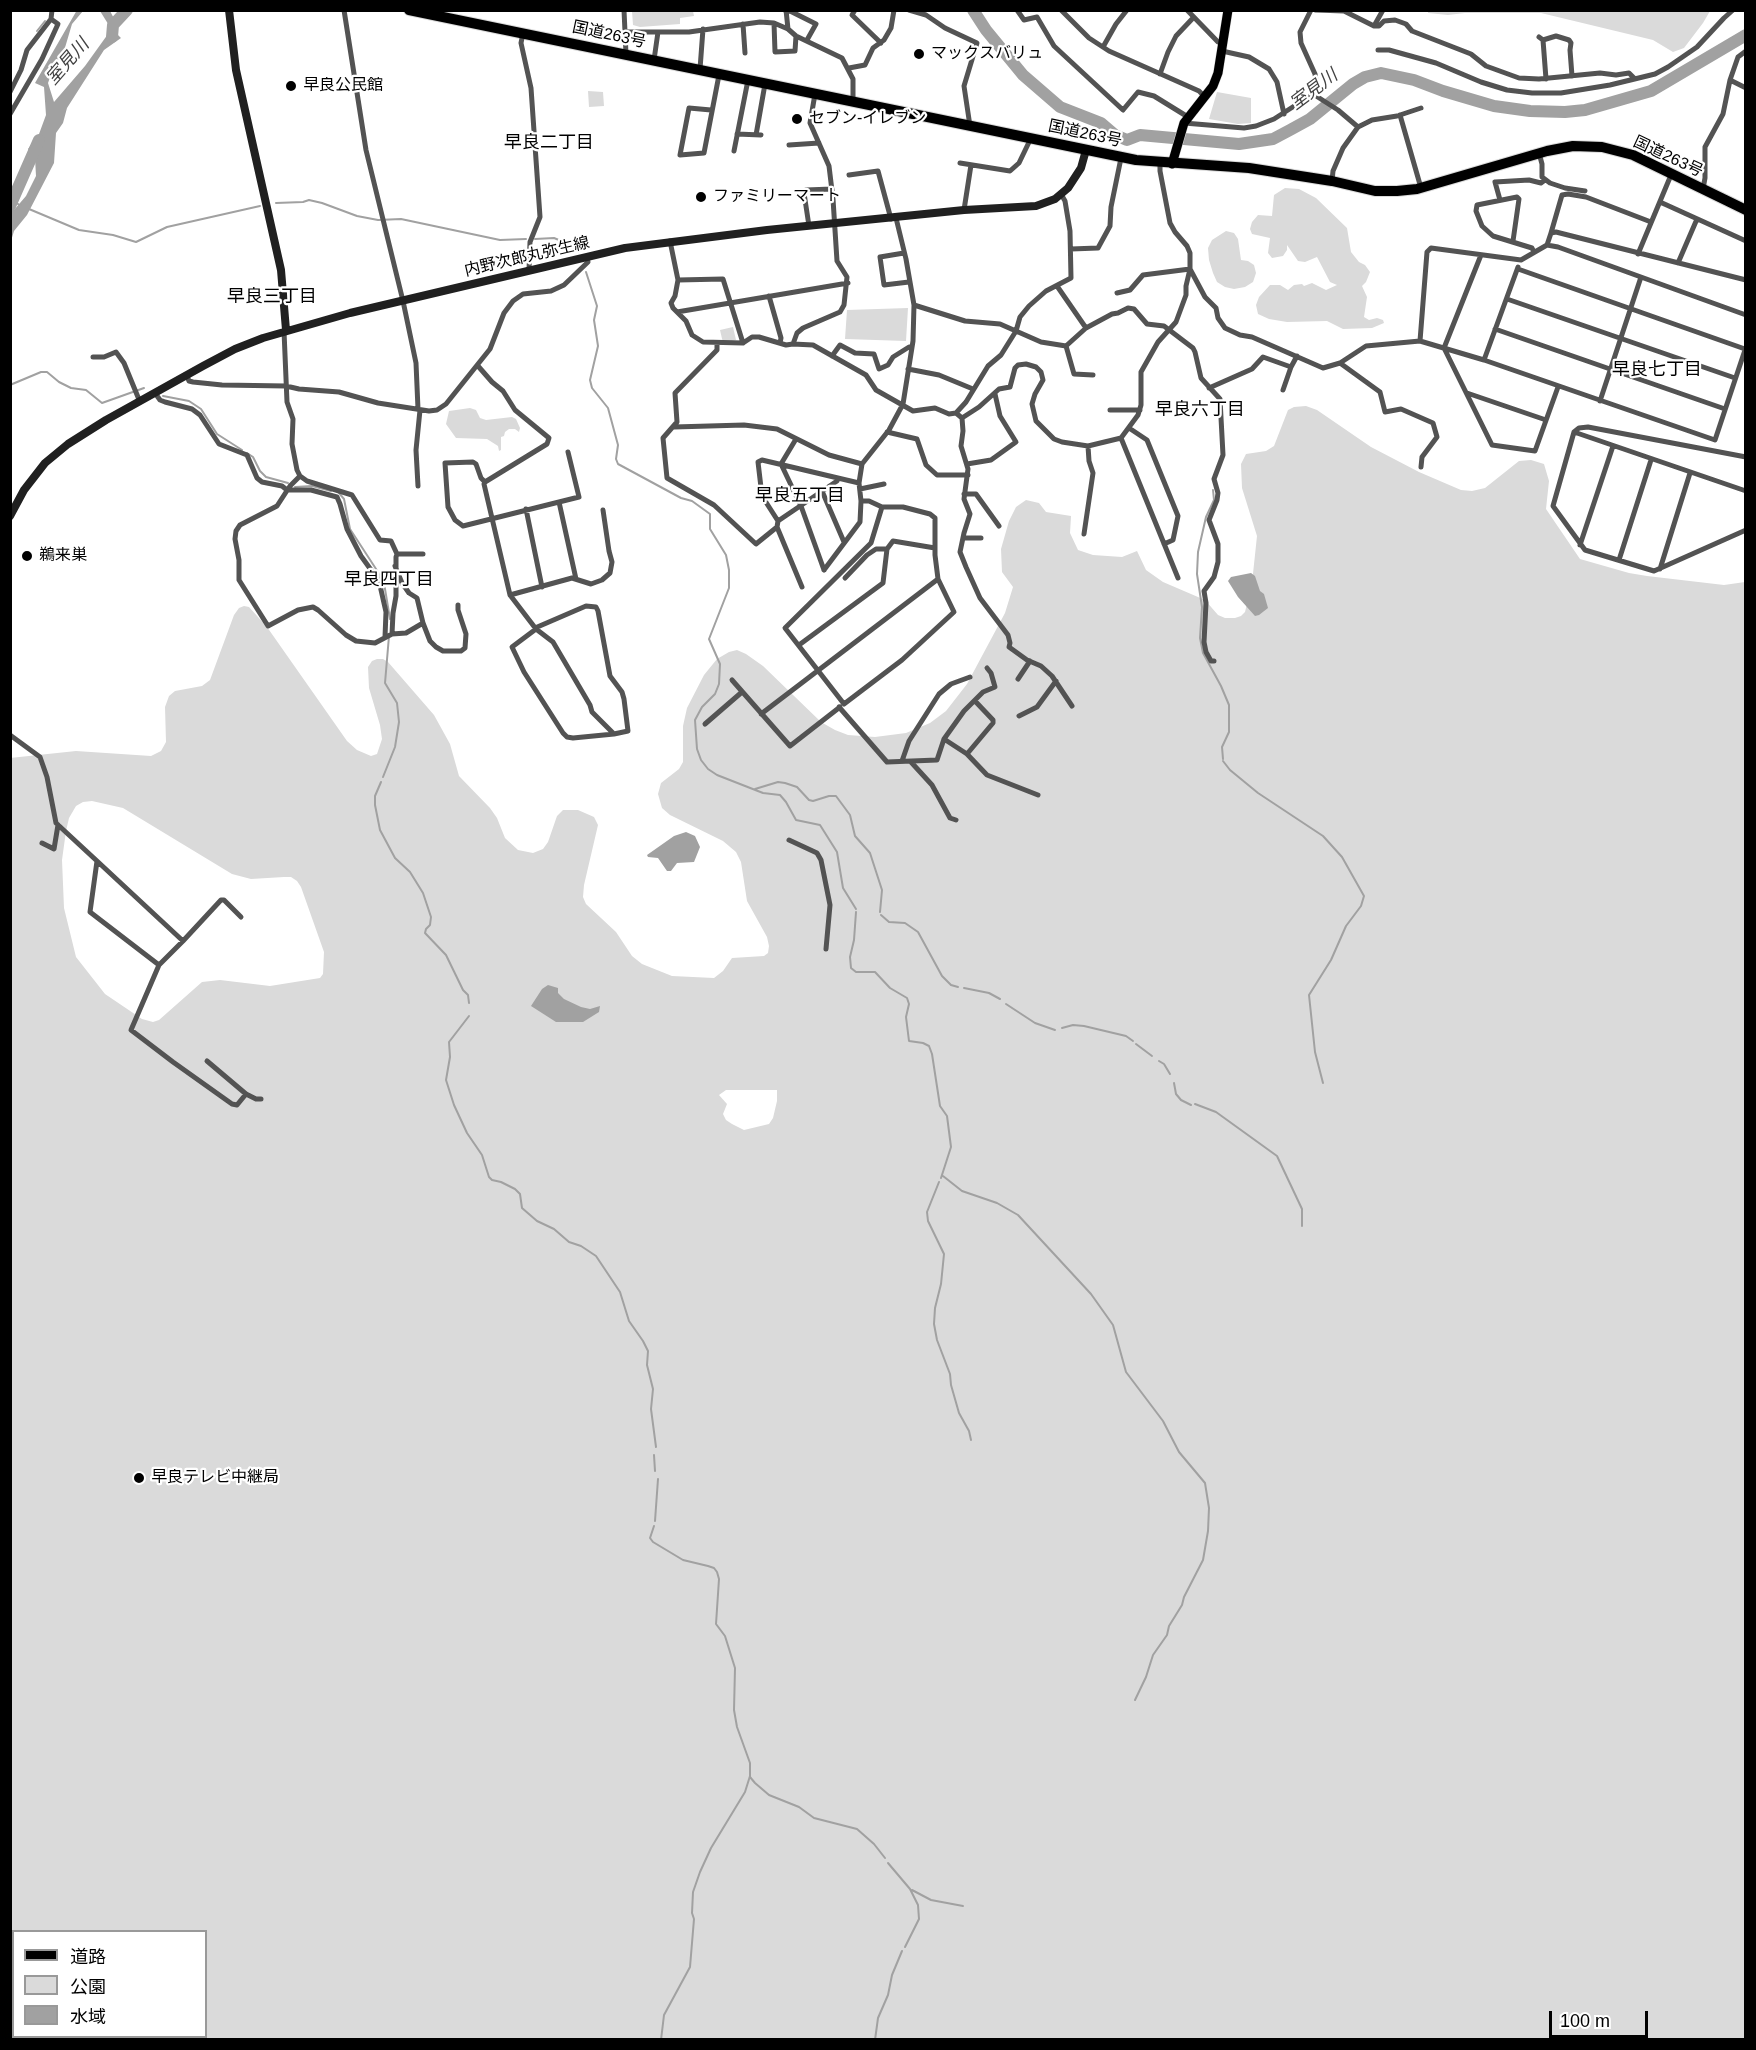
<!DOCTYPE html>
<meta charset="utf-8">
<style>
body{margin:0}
#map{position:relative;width:1756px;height:2050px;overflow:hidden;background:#fff;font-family:Arial,"Noto Sans JP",sans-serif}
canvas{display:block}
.frame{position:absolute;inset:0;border:12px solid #000;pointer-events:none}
.legend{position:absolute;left:12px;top:1930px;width:195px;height:108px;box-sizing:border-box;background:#fff;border:2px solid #999;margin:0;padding:8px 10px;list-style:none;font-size:18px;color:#000}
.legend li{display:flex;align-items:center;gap:12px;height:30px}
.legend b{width:30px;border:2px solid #999}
.scale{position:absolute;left:1549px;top:2011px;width:99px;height:27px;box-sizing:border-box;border:3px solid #000;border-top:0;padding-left:8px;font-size:18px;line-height:21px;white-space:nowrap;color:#000;-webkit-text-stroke:4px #fff;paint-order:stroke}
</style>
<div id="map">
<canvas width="1756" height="2050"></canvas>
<div class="frame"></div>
<ul class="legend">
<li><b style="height:8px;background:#000"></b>道路</li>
<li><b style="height:16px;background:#dadada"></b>公園</li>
<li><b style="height:16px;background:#a1a1a1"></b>水域</li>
</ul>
<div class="scale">100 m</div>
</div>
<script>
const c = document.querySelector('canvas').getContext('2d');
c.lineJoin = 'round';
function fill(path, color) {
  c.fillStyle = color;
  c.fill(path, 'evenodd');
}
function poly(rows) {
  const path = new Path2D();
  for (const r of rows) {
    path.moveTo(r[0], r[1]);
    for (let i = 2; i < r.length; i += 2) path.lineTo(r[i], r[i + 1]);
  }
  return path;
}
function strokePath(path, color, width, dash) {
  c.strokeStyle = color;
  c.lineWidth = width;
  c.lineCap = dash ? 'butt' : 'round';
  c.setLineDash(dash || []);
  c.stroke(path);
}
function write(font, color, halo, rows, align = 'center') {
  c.font = font + ' Arial,"Noto Sans JP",sans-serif';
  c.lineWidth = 4.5;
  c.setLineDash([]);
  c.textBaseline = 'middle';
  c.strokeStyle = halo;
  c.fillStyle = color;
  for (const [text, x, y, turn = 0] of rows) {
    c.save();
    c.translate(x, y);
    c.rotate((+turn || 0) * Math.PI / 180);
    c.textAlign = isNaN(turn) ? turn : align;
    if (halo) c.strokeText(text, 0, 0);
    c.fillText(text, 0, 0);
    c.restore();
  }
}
fill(poly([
 [632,11,693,11,694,16,680,18,680,24,640,27,633,25],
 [1428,11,1428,10,1710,11,1703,23,1684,48,1673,52,1653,40,1541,13,1465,13,1448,15,1428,13],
 [588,91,603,92,604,106,589,107],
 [1217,92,1251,98,1251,123,1238,124,1209,119],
 [1285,188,1299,189,1316,198,1347,228,1351,252,1359,262,1365,265,1370,272,1366,282,1362,286,1367,297,1364,317,1369,320,1377,318,1383,320,1384,323,1372,328,1343,329,1327,321,1287,322,1269,319,1258,314,1256,305,1259,297,1270,285,1280,285,1288,290,1294,285,1302,284,1304,286,1312,283,1326,290,1337,285,1330,282,1317,257,1305,262,1298,261,1287,245,1287,250,1283,256,1272,258,1268,253,1270,238,1252,234,1250,229,1252,222,1258,215,1272,216,1274,195],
 [1226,231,1234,233,1238,239,1241,260,1248,261,1254,265,1256,273,1253,282,1245,287,1234,289,1225,287,1217,282,1213,273,1209,260,1208,248,1212,240],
 [908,308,906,341,845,339,847,310],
 [733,327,736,340,723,343,720,330],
 [1306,406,1317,410,1371,447,1419,472,1461,490,1472,491,1485,488,1519,461,1531,460,1544,464,1549,481,1546,509,1580,559,1629,573,1647,576,1724,585,1745,582,1745,2039,11,2039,10,758,76,751,151,756,161,751,166,742,165,707,169,696,175,691,202,686,210,680,234,615,239,608,244,606,249,607,267,627,347,741,357,750,371,756,377,754,382,739,380,725,369,688,368,667,372,661,377,659,383,659,388,662,434,715,450,744,459,776,490,808,497,818,505,838,518,850,533,853,543,849,548,842,557,816,563,810,578,810,594,817,598,825,584,885,583,897,586,904,616,932,632,956,642,964,672,976,714,978,723,971,732,958,764,956,768,953,769,946,767,937,747,901,741,862,736,852,723,841,670,815,662,808,658,794,661,783,679,769,683,762,683,726,687,708,704,675,717,659,729,652,737,650,746,654,763,666,821,722,835,730,848,735,875,737,906,733,930,723,946,711,967,684,1005,613,1013,587,1002,572,1001,549,1009,521,1016,507,1026,500,1039,503,1046,512,1071,516,1070,533,1078,550,1093,555,1122,557,1137,551,1146,570,1163,582,1205,600,1218,615,1225,618,1235,618,1241,616,1245,612,1252,583,1257,536,1242,488,1241,464,1246,454,1266,451,1274,446,1288,410,1294,407],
 [92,801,123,808,232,874,251,879,284,877,291,877,297,881,301,887,324,952,323,974,320,978,270,986,220,980,202,982,159,1020,153,1022,142,1019,105,994,76,957,64,908,62,860,66,831,69,818,76,806,83,802],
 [726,1090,777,1090,777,1101,773,1118,769,1124,744,1130,732,1124,726,1120,723,1114,727,1104,719,1095],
 [14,1932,206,1932,206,2036,14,2036],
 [470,408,476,410,480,418,486,420,512,417,516,419,520,428,519,432,515,429,509,429,505,432,504,436,501,437,501,450,499,451,498,446,487,439,456,438,446,424,449,411]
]), '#dadada');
fill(poly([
 [77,10,83,11,72,24,64,51,53,69,48,83,54,102,85,66,108,34,110,27,100,11,110,11,118,26,115,32,121,38,104,50,67,108,63,123,56,133,54,163,27,215,14,231,11,241,11,206,14,210,26,196,36,176,35,158,28,149,39,134,46,115,44,87,35,83],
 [1251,573,1255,576,1260,591,1264,594,1268,608,1259,615,1255,616,1238,597,1228,581,1231,577],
 [686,832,695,836,700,847,694,862,677,863,671,871,667,871,658,858,648,857,647,855,674,836],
 [548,985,558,988,558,993,564,999,581,1007,590,1009,600,1006,599,1012,583,1022,556,1022,531,1006,542,989]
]), '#a1a1a1');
strokePath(poly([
 [37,31,45,21],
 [12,200,21,206],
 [276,203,303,202,309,200,322,203,357,216,378,220,401,219,500,240,526,239],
 [29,209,79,230,113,235,136,242,167,227,260,206],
 [535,239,554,238,571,245,574,252],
 [586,272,597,306,594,320,598,346,590,380,592,388,608,408,618,445,616,459,618,464,681,498,692,501,710,514,710,529,726,555,729,570,729,588,709,639,720,664,719,684,715,694,702,707,695,720,697,749,701,760,708,769,717,775,763,793,780,795,786,802,796,820,820,825,837,852,843,888,856,909],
 [10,385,41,372,47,372,59,382,71,388,86,390,102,403,144,388],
 [163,396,189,401,201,409,217,434,242,450],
 [247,453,253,457,260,471,266,477,288,483],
 [295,487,312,486,331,491],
 [1213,490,1214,500,1206,517,1198,552,1197,574,1202,607,1200,638,1203,653,1221,686,1229,705,1229,732,1222,747,1223,759],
 [339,493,344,499,350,529,378,572,385,589,390,619],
 [1223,761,1230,770,1258,793,1323,836,1342,857,1364,896,1361,906,1346,926,1331,960,1309,995,1315,1052,1323,1083],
 [383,777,395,747,399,722,397,703,385,683,389,636],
 [381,782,375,796,375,805,380,830,395,858,410,872,423,893,431,917,430,925,426,929,425,933,446,955,463,990,468,995,469,1003],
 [755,789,778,782,785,783,797,787,809,800,813,801,829,796,836,796,850,815,855,836,870,853,882,890,880,912],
 [856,912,854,940,850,957,851,968,856,972,875,972,890,988,907,998,909,1004,906,1017,909,1041,923,1043,929,1046,932,1054,940,1106,947,1116,951,1147,941,1178],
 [881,915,889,922,905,923,918,932,942,976,951,985,958,987],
 [964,988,989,993,1000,999],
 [1006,1004,1035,1023,1055,1030],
 [469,1016,449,1042,450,1057,446,1080,454,1105,467,1133,482,1155,489,1177,492,1180,501,1182,515,1189,520,1194,522,1208,537,1221,554,1229,569,1242,581,1246,596,1256,620,1292,629,1321,643,1341,648,1351,647,1365,653,1389,651,1409,656,1447],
 [1062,1028,1073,1025,1084,1026,1126,1036,1133,1041],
 [1136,1044,1152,1056],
 [1159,1061,1164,1064,1170,1074],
 [1174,1083,1176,1094,1181,1100,1191,1105],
 [1195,1104,1216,1112,1277,1156,1302,1209,1302,1226],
 [943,1176,962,1191,997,1203,1018,1215,1091,1294,1113,1325,1126,1372,1163,1421,1179,1452,1205,1483,1209,1508,1208,1531,1203,1560,1184,1597,1182,1605,1169,1626,1167,1635,1153,1655,1146,1677,1135,1700],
 [939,1182,927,1212,928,1221,944,1254,941,1284,935,1308,934,1324,937,1340,950,1374,951,1385,959,1413,969,1431,971,1440],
 [654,1455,655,1471],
 [655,1521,658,1479],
 [654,1526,650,1538,653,1542,683,1560,708,1566,714,1568,717,1572,719,1579,716,1624,725,1636,735,1668,734,1710,737,1727,750,1763,750,1776,745,1792,711,1848,700,1872,693,1892,692,1913,694,1919,690,1967,664,2015,661,2040],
 [750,1777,755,1783,769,1795,799,1807,814,1818,857,1829,874,1844,885,1858],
 [888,1863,910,1889,918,1905,919,1919,905,1947],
 [912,1890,931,1900,963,1906],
 [875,2040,878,2018,888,1995,892,1975,902,1951]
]), '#a1a1a1', 2);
strokePath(poly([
 [973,10,986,30,1023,75,1060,107,1101,123,1115,135,1127,140,1140,135,1239,144,1273,139,1290,130,1310,119,1353,84,1365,77,1381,73,1414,80,1443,91,1494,106,1530,111,1565,112,1585,110,1651,91,1746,35],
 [112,37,113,25,127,10],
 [10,206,39,140]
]), '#a1a1a1', 12);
const primary = poly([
 [1172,164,1184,123,1213,86,1218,73,1228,10]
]);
const highway = poly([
 [409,10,1136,160,1249,168,1332,181,1375,191,1397,191,1417,189,1547,151,1573,146,1602,147,1633,155,1746,210]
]);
strokePath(primary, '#dbdbdb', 10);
strokePath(highway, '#dbdbdb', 12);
strokePath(poly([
 [344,10,366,150,403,301,416,363,418,409],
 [624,10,626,54],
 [786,10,788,29],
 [855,10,852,15,881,43],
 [909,10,926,15,945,28,977,43,964,86,970,126],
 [1017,10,1024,20,1037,17,1054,46,1123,110,1138,92,1154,96,1188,117],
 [1061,10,1089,38,1109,51,1199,91,1205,97],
 [1187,10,1218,42,1224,42],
 [1316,10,1344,11,1374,26,1383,10],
 [786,12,790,11,816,24,807,40],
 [774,23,775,52,795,51,796,36],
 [743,24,745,53],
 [1374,26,1379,26,1384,21,1395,20,1406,24,1412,31,1471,54,1486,66,1519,78,1539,79,1600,73,1616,75,1629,73,1634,78],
 [626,32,689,32,760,22,774,23,788,29,796,36,842,58,853,79,853,101],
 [523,33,521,43,531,88,540,217,530,242,529,270],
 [1539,37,1543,40,1546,79],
 [1543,40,1556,36,1569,40,1571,43,1570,50,1572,76],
 [1103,47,1116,24,1127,10],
 [1378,50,1389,50,1436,63,1481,82,1507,90,1532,93,1561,93,1610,85,1655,74,1668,67,1697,47,1724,18,1733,10],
 [1222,51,1249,57,1269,69,1277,82,1284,114],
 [654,60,658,32],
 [849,68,865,65,873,48,884,40,891,28,894,10],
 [700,69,703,29],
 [1160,74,1168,52,1176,36,1193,18],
 [1730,80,1746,88],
 [10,92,21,70,27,50,51,19,52,10],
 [1313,94,1338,110,1358,127,1343,148,1333,171,1332,181],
 [711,110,689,108,680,155,704,153,719,75],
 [10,114,42,59,58,24,51,19],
 [1400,115,1421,188],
 [1184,123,1244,128,1256,126,1274,119,1313,94,1317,87,1315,74,1301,43,1300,32,1311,10],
 [1358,127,1372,120,1397,116,1421,108],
 [737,134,761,135],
 [756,135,765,84],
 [789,145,819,143],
 [734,151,748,80],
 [1539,153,1542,164,1542,177,1550,183,1565,188,1585,191],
 [960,163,1010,171,1019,163,1031,138],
 [849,175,878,171,891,219],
 [1703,189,1705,178,1705,147,1723,114,1730,80,1738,57,1746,51],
 [1500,200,1495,182,1529,180,1541,183,1545,180],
 [1660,202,1746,241],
 [964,210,971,165],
 [809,226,804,193,806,190,832,189],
 [1551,233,1562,195,1568,194,1586,197,1651,222],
 [670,241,678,280,675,296,671,303,673,308,686,321,692,335,703,342,743,343,752,337,759,337,786,345,793,344,797,333,803,328,840,312,844,305,847,277,837,261,833,199,829,166,810,123,815,94],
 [1513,241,1519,199,1517,197,1477,205,1476,211,1482,226,1493,236,1532,248,1534,252],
 [1547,245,1551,233,1556,232,1746,280],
 [1071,249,1098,248,1110,226,1111,207,1121,158],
 [904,253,880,257,884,285,909,282],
 [1638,254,1671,175],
 [1481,255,1444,348,1492,445,1535,451,1558,387],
 [1678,263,1697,219],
 [1190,269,1205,297,1216,308,1218,318,1225,328,1240,335,1252,337,1323,368,1340,363,1366,346,1420,341,1484,360,1715,440,1746,347],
 [1518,269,1745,349],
 [678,280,723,279,743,343],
 [1057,286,1086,328,1066,346],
 [1117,293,1130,290,1143,275,1190,269],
 [769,296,781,338,780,343],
 [1507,299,1735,378],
 [914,305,965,321,1000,324,1041,342,1066,346,1074,374,1093,375],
 [677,312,848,283],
 [1086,328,1112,314,1118,313,1128,308,1134,309,1147,324,1164,326,1193,348,1195,352,1201,378,1220,399,1223,455,1214,479,1218,493,1217,500,1209,520,1218,544,1218,562,1214,577,1204,591,1206,603,1204,642,1206,652,1211,661,1214,661],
 [1495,329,1725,409],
 [284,331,287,402,293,419,292,444,297,470,300,476,307,481,352,495,380,540,391,541,397,554,396,557,396,596,393,613,392,634],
 [1420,341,1427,252,1431,248,1521,260,1547,245,1558,247,1746,315],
 [717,343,717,350,675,393,677,422,663,438,667,478,714,505,756,544,777,527,778,521,837,481,837,478],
 [793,344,813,345,866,375,876,390,913,411,935,408,949,414,956,413,962,418,963,431,961,446,968,469,964,499,970,514,964,533,960,552,966,567,980,598,1008,635,1010,643,1009,647,1027,660,1041,666,1052,676,1072,706],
 [832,356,840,345,855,353,874,354,879,369,888,365,893,357,909,347,912,347],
 [93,357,104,357,116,352,124,363,140,402],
 [1484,360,1518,267],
 [1340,363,1380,392,1385,412,1401,409,1433,423,1437,437,1422,457,1421,467],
 [478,366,492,382,503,391,515,410,549,438,547,444,485,482,484,484,510,595,536,629],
 [908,369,939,375,973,389],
 [187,376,189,381,193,382,222,385,286,386,299,389,339,392,378,403,429,411,437,410,446,404,490,349,504,313,513,301,523,294,551,291,564,285,588,262,587,257],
 [1209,388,1252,369,1263,357,1291,367,1297,356],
 [1283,390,1291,367],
 [155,393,160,400,165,402,192,409,200,415,219,444,247,455,257,478,262,482,282,486,287,490,311,490,337,497,340,504,347,529,361,556,379,581,386,612,385,637],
 [1467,393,1546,420],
 [1600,401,1641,277],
 [1110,410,1140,410],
 [956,413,966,402,988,366,1001,355,1016,331,1020,317,1029,306,1046,291,1071,278,1070,231,1065,201,1061,194],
 [962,418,979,407,999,389,1010,387,1015,368,1018,365,1026,364,1036,367,1041,372,1043,380,1035,394,1032,404,1036,421,1054,439,1062,442,1088,446],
 [674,427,744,425,777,429,829,455,862,464],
 [1129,428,1147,440,1178,516,1173,540,1164,544],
 [887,432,917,439,926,465,937,475,968,475],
 [1574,432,1746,491],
 [1121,438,1178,578],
 [1746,457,1588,427,1579,428,1574,432,1553,506,1585,550,1654,571,1746,530],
 [781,464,801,506,824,570],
 [781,464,796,439],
 [967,464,991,460,1016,442,1000,416,995,394],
 [300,476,290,486,277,506,240,525,236,531,235,539,239,560,239,580,268,626,298,610,313,607,318,610,346,635,356,641,375,643,392,634,406,633,423,623,417,598,409,593,402,583,395,566],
 [485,482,481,478,476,464,473,462,445,463,448,507,455,520,463,526,579,497,568,452],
 [418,486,416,450,420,410],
 [860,489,884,484],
 [822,491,844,542],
 [964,494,976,494,999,526],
 [559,502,576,579],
 [882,507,871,543,785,628,844,704,902,660,954,612,938,579,935,555,935,518,930,514,903,507,882,507,869,501,861,501,859,483,862,464,889,430,903,404,913,341,914,305,906,259,896,218],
 [526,509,542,587],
 [778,521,762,496,758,462,762,460,859,483],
 [777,527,802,587],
 [1084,534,1093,473,1089,461,1088,446,1121,438,1138,415,1141,405,1141,372,1158,342,1176,322,1186,295,1186,286,1190,269,1190,253,1187,246,1175,232,1170,223,1160,171,1160,163],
 [964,538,981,538],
 [1580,545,1613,446],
 [397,554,423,554],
 [1619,560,1651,460],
 [1660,569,1690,473],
 [824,570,860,522,861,501],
 [845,578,867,555,876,549,887,549,893,541,935,548],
 [510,595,572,578,591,584,602,580,610,573,612,562,609,551,603,510],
 [423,623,430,641,436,647,443,651,461,651,465,648,466,634,458,610,458,605],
 [535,628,586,606,596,607,598,611,610,676,622,692,624,699,628,731,614,734],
 [536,629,553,642,590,705,592,712,614,734,573,738,567,737,563,733,524,672,512,647,536,629],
 [799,645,883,583,887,549],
 [1018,679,1030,661],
 [732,680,790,746,840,707],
 [839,707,887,762,937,760,944,739,967,754,987,775,1038,795],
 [761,714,938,579],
 [1019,716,1037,707,1056,681],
 [705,724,742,692],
 [10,735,40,757,47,777,56,823,97,861,90,912,159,965,131,1030,173,1062,232,1104,237,1105,246,1094],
 [944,739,964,711,983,692,995,687,991,673,987,668],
 [967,754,993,723,993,720,975,701],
 [902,761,909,741,939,694,951,684,970,677],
 [911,762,932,785,950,818,956,820],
 [789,840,817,853,821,860,830,905,826,949],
 [42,843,54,849,58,825],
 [97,861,183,941,221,900,224,900,241,917],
 [159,965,183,941],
 [207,1061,246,1094,256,1099,261,1099]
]), '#535353', 5);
strokePath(poly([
 [229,10,236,70,281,270,286,330],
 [10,516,24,490,45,463,68,444,106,420,203,366,235,349,263,338,350,313,625,248,767,230,964,210,1036,206,1055,199,1068,188,1081,168,1086,150]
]), '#202020', 8);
strokePath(primary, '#000', 9);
strokePath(highway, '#000', 10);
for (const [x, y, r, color] of [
 [919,54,6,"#000"],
 [291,86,6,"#000"],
 [797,119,6,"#000"],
 [701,197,6,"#000"],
 [27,556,6,"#000"],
 [139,1478,6,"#000"]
]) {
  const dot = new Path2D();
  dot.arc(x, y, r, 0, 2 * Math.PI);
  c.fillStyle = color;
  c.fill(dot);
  strokePath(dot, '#fff', 2);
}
write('16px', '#000', '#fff', [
 ["国道263号",609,35,12],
 ["国道263号",1085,134,12],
 ["国道263号",1668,157,25],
 ["内野次郎丸弥生線",527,257,-13]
]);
write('16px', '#000', '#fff', [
 ["マックスバリュ",931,54],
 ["早良公民館",303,86],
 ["セブン-イレブン",809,119],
 ["ファミリーマート",713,197],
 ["鵜来巣",39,556],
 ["早良テレビ中継局",151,1478]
], 'left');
write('italic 18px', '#424242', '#fff', [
 ["室見川",68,62,-49],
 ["室見川",1314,90,-37]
]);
write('18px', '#000', '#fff', [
 ["早良二丁目",549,143],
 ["早良三丁目",272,297],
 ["早良七丁目",1657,370],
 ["早良六丁目",1200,410],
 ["早良五丁目",800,496],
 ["早良四丁目",389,580]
]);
</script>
